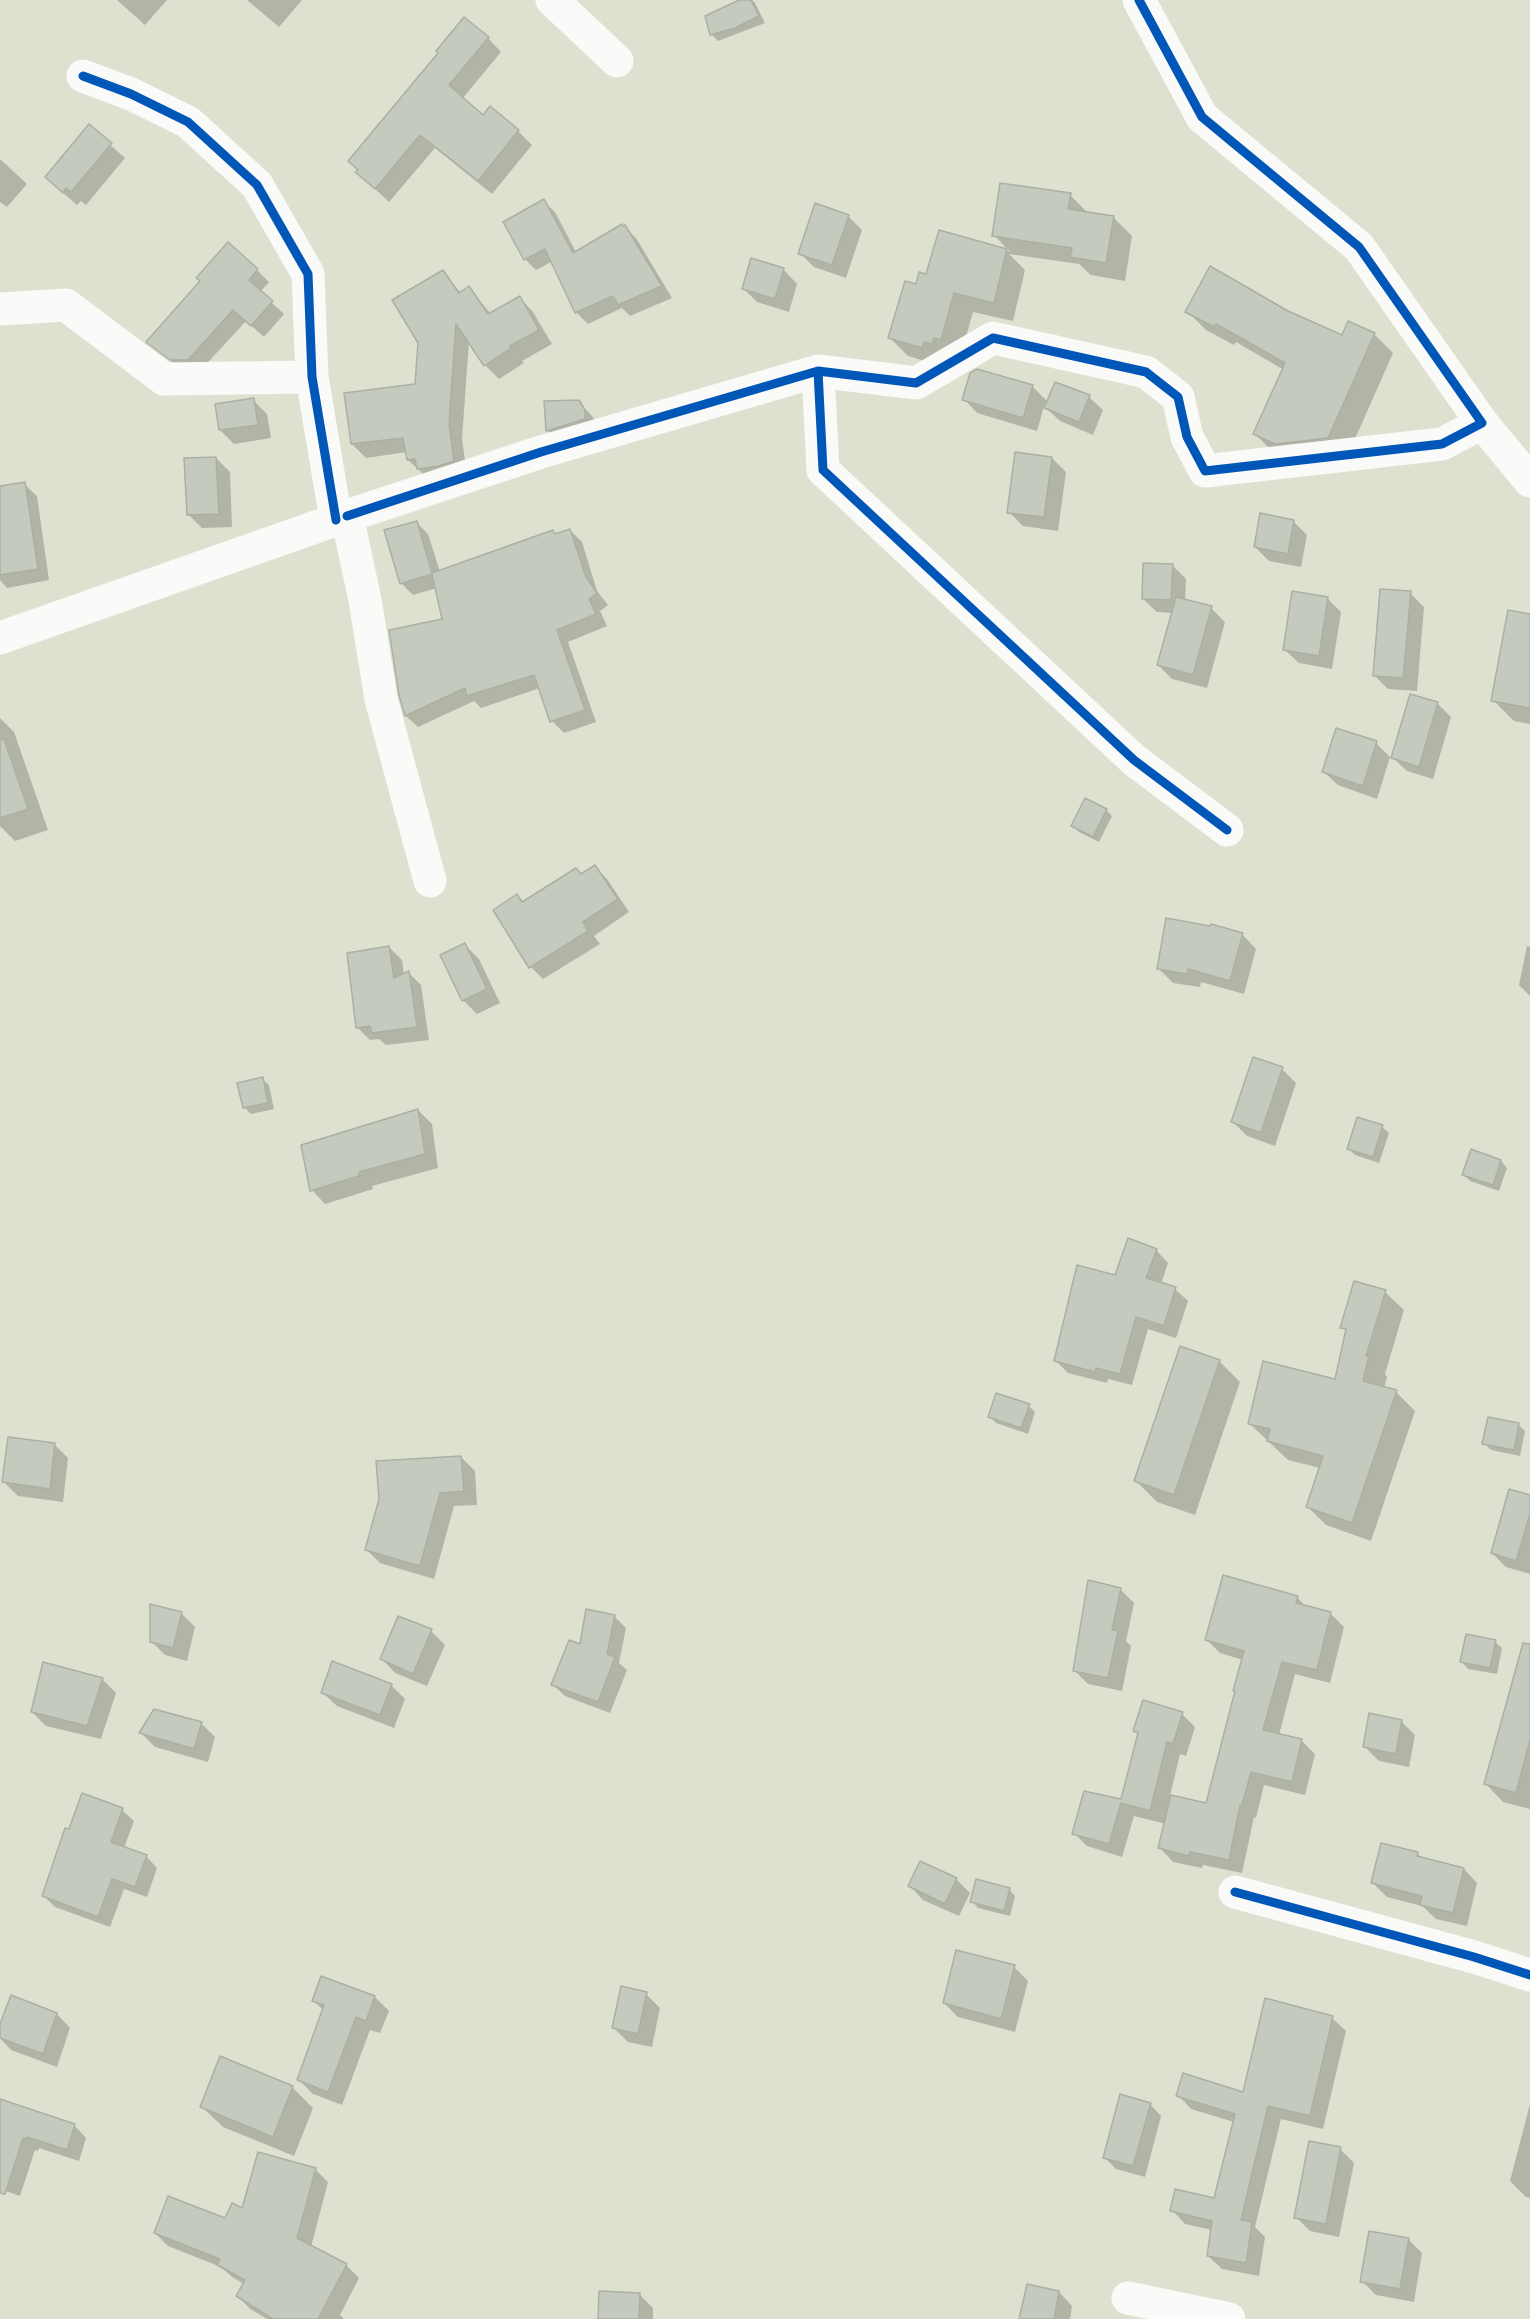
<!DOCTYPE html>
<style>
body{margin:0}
canvas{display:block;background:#dee1d0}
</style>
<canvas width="1530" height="2319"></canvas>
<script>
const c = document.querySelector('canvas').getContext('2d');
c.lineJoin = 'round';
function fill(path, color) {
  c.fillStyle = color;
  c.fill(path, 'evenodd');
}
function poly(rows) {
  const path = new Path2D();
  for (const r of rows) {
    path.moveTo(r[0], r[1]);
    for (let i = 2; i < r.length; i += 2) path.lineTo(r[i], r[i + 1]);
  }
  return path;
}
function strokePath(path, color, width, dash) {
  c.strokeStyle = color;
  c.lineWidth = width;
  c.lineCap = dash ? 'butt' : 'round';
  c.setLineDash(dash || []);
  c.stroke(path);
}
fill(poly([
 [117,0,167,0,145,25],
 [247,0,302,0,279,27],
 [742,0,752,0,755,3,765,23,718,41,712,35,706,16],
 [488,38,501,52,462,99,484,117,518,131,532,145,492,194,435,148,389,202,357,172],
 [89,126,125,158,86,205,81,201,77,205,61,191],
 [0,159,27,184,7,207,0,202],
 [1070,195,1089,214,1113,217,1132,236,1125,281,1091,275,1079,264,1009,254,1025,270,1013,321,973,312,960,358,941,366,908,356,889,337,917,286,927,276,940,231,1010,252,994,235],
 [543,201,555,212,576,252,625,227,636,238,672,298,630,316,622,308,588,324,577,313,553,261,536,270,525,259],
 [848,216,862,230,846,278,814,267,800,253],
 [752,260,784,270,797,284,789,312,757,302,743,288],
 [257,270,269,282,260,292,284,314,264,337,246,321,200,371,184,372,148,342],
 [442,272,461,293,469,288,491,314,520,298,533,312,552,344,522,361,524,363,499,379,485,365,469,341,462,439,467,475,432,482,408,460,407,452,366,458,352,444,417,386],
 [1187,311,1288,313,1343,337,1374,334,1393,353,1347,457,1274,453,1255,434,1284,370,1236,342,1234,345,1206,330],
 [1032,386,1048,402,1089,397,1103,410,1093,435,1060,421,1044,406,1037,431,977,413,964,399],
 [253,400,267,414,271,438,234,444,220,430],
 [578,401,592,416,598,426,561,444,547,430],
 [216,458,230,472,232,527,202,528,188,514],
 [1052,458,1066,472,1058,531,1023,526,1009,512],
 [24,484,37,496,49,580,7,588,0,580,0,487],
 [1293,521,1307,535,1301,567,1269,561,1255,547],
 [416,522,428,534,440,572,553,532,556,535,570,530,582,542,597,591,608,605,600,611,607,626,568,642,596,722,564,733,552,721,540,688,481,708,474,701,418,727,406,716,401,695,444,620,437,588,413,595,401,583],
 [1172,565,1186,579,1185,601,1211,608,1225,622,1207,688,1172,679,1158,665,1173,613,1157,612,1143,599],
 [1410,593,1424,607,1417,691,1388,689,1374,675],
 [1327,598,1341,612,1332,669,1299,663,1285,650],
 [1530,615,1530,724,1514,721,1493,700],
 [1437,703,1451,717,1433,779,1407,771,1393,758],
 [0,718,14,732,48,830,15,841,0,826],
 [1337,730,1376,743,1390,757,1377,799,1338,785,1324,772],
 [1106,810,1112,816,1099,842,1079,832,1072,826],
 [594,866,607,879,629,912,594,936,600,944,543,979,531,967,516,896,523,903,582,875],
 [1212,926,1243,935,1256,949,1244,994,1201,982,1200,987,1173,983,1159,969],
 [465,945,479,959,500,1003,477,1014,463,1000],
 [1527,946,1530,947,1530,996,1519,985],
 [389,947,402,960,404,975,409,973,421,985,429,1040,386,1045,379,1039,370,1040,357,1027],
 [1282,1069,1296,1083,1275,1146,1247,1136,1233,1122],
 [262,1079,269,1085,274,1109,251,1114,244,1107],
 [418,1110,432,1124,438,1168,372,1186,373,1189,325,1204,312,1190],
 [1382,1127,1389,1133,1379,1163,1355,1155,1348,1148],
 [1472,1151,1501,1161,1507,1168,1499,1191,1470,1181,1464,1175],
 [1156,1250,1168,1263,1161,1284,1175,1289,1188,1301,1176,1338,1148,1329,1132,1385,1108,1379,1107,1383,1068,1373,1056,1361,1116,1276],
 [1385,1292,1404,1310,1385,1374,1387,1377,1384,1389,1396,1392,1415,1411,1371,1541,1326,1525,1307,1506,1320,1468,1288,1460,1250,1424,1336,1381,1347,1332,1342,1327],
 [1219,1361,1240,1382,1195,1515,1157,1502,1136,1481],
 [1029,1406,1035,1412,1028,1434,996,1423,990,1417],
 [1518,1424,1525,1431,1520,1456,1491,1450,1484,1443],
 [54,1444,68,1458,63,1502,18,1496,4,1482],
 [461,1457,475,1471,477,1505,454,1506,434,1579,380,1563,366,1549],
 [1530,1496,1530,1574,1506,1567,1492,1553],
 [1120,1589,1134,1603,1126,1641,1131,1646,1122,1691,1088,1684,1074,1670],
 [1297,1597,1307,1608,1331,1614,1344,1627,1330,1683,1295,1674,1279,1735,1301,1740,1315,1754,1305,1795,1264,1785,1256,1818,1254,1817,1242,1873,1203,1865,1202,1868,1173,1862,1160,1848,1166,1824,1134,1816,1122,1857,1087,1846,1074,1833,1122,1801,1139,1735,1135,1731,1182,1714,1195,1727,1186,1756,1180,1754,1170,1796,1207,1804,1243,1660,1220,1653,1207,1640],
 [181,1613,195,1627,187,1661,165,1655,151,1641],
 [614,1616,626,1628,619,1663,627,1670,610,1713,565,1696,553,1685,581,1646],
 [431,1631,445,1645,427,1686,395,1673,382,1659],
 [1495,1642,1502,1648,1497,1674,1468,1669,1462,1662],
 [1530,1674,1530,1809,1503,1802,1486,1784],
 [102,1679,116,1693,101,1739,46,1726,32,1712],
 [391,1685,405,1699,394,1728,337,1706,323,1693],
 [1401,1721,1415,1735,1409,1767,1379,1761,1365,1747],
 [201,1723,215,1737,208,1762,155,1747,141,1733],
 [83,1795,122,1810,134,1821,124,1848,146,1856,157,1868,147,1897,124,1889,110,1927,55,1907,44,1896],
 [1417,1853,1423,1859,1464,1869,1477,1883,1467,1926,1436,1919,1422,1906,1387,1897,1373,1883],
 [956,1879,970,1893,959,1916,923,1900,910,1886],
 [1009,1889,1015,1896,1010,1916,978,1908,972,1901],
 [1014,1967,1028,1981,1015,2032,958,2017,944,2003],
 [646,1994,660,2008,652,2047,628,2042,614,2028],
 [375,1997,389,2011,380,2033,370,2030,342,2105,313,2094,299,2080,324,2011,313,2000],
 [57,2014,70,2028,57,2067,11,2050,0,2038,0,2028],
 [1332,2018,1346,2031,1323,2129,1281,2119,1255,2227,1265,2237,1259,2276,1222,2269,1208,2256,1212,2230,1185,2224,1172,2210,1216,2200,1234,2122,1191,2109,1178,2095,1244,2094],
 [292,2087,313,2108,294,2156,223,2127,202,2107],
 [0,2101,74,2125,86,2138,79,2161,39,2148,38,2151,35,2150,20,2196,0,2189],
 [1150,2104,1161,2116,1145,2177,1116,2169,1104,2157],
 [1530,2104,1530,2198,1526,2197,1510,2181],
 [1340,2149,1354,2163,1339,2237,1310,2231,1296,2217],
 [315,2169,328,2182,311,2247,346,2265,359,2278,340,2315,344,2319,267,2319,250,2309,238,2296,244,2284,232,2277,221,2267,168,2246,155,2233,226,2220],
 [1408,2239,1422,2253,1414,2302,1376,2295,1362,2281],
 [1059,2292,1072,2306,1070,2319,1021,2319],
 [639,2294,653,2308,653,2319,599,2319]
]), '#0003');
const building = poly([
 [739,0,751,0,759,16,735,28,710,35,705,16,739,0],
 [464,17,489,37,449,85,483,115,490,106,519,130,478,181,420,135,375,189,355,172,358,170,348,161,438,53,436,51,464,17],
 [89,124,112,143,71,192,66,188,63,193,45,177,89,124],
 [1000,183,1071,193,1068,209,1114,216,1106,263,1070,257,1072,248,992,236,1000,183],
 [544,199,573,253,622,224,623,226,625,225,662,286,618,305,613,296,575,313,545,249,524,260,503,222,544,199],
 [815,203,849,215,832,265,798,254,815,203],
 [939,230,1007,249,994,303,954,293,941,340,934,338,932,344,924,342,922,348,888,338,905,281,916,284,919,272,926,274,939,230],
 [228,242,258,269,249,280,273,301,251,326,233,310,188,360,170,360,146,342,200,281,196,278,228,242],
 [751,258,784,268,775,299,742,289,751,258],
 [1210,266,1288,311,1342,335,1348,321,1375,333,1328,438,1275,444,1253,434,1285,363,1216,324,1214,327,1185,312,1210,266],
 [443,270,459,293,469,286,488,314,520,296,539,330,510,346,511,348,484,366,456,324,449,424,454,461,438,466,417,469,415,459,407,460,403,438,351,444,344,393,415,384,418,343,392,300,443,270],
 [977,369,1033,385,1023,418,962,400,970,373,977,369],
 [1055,382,1090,395,1079,422,1044,408,1055,382],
 [254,398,258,425,219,430,215,404,254,398],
 [579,400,585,410,585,419,546,431,544,401,579,400],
 [1015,452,1052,457,1044,517,1007,513,1015,452],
 [216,457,219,514,187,515,184,458,216,457],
 [25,482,38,569,0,575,0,486,25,482],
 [1260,513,1294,520,1288,554,1254,547,1260,513],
 [417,521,432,573,553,530,555,534,570,529,586,577,597,593,589,599,596,614,557,630,585,710,550,722,534,675,467,696,465,688,405,716,399,695,389,630,442,619,432,574,400,584,384,530,417,521],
 [1143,563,1173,564,1171,600,1142,599,1143,563],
 [1380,589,1411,591,1403,678,1373,676,1380,589],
 [1292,591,1328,597,1319,656,1283,650,1292,591],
 [1176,597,1212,606,1193,675,1157,665,1176,597],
 [1508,610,1530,614,1530,708,1491,701,1508,610],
 [1410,694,1438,702,1419,767,1391,758,1410,694],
 [1336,728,1377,741,1363,786,1322,772,1336,728],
 [4,739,28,809,0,818,0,740,4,739],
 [1085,798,1107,809,1093,837,1071,826,1085,798],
 [595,865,618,899,583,922,588,931,529,968,493,910,517,894,522,902,576,868,581,874,595,865],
 [1166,918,1210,926,1211,924,1243,933,1230,981,1188,969,1187,974,1157,969,1166,918],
 [465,943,487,989,462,1001,440,955,465,943],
 [389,946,394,978,409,971,417,1027,372,1033,370,1026,356,1028,347,953,389,946],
 [1253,1057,1283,1067,1261,1133,1231,1122,1253,1057],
 [263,1077,268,1103,243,1108,237,1083,263,1077],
 [418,1109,425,1154,359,1172,359,1176,310,1191,301,1145,418,1109],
 [1357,1117,1383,1125,1373,1157,1347,1149,1357,1117],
 [1471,1149,1501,1160,1493,1185,1462,1175,1471,1149],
 [1128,1238,1157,1249,1146,1278,1176,1287,1164,1326,1136,1317,1120,1374,1096,1368,1095,1372,1054,1361,1077,1265,1115,1275,1128,1238],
 [1354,1281,1386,1290,1366,1356,1369,1356,1363,1381,1397,1390,1352,1523,1306,1507,1323,1456,1267,1441,1270,1429,1248,1424,1263,1361,1335,1379,1346,1329,1340,1328,1354,1281],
 [1180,1346,1220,1360,1174,1495,1134,1481,1180,1346],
 [996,1393,1030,1404,1021,1428,988,1417,996,1393],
 [1488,1417,1519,1423,1514,1450,1482,1444,1488,1417],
 [8,1437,55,1443,50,1489,2,1482,8,1437],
 [461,1456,464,1491,440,1493,420,1566,365,1550,379,1499,376,1461,461,1456],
 [1509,1489,1530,1495,1530,1514,1516,1561,1491,1553,1509,1489],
 [1223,1575,1298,1596,1296,1603,1331,1612,1317,1670,1282,1662,1263,1730,1302,1739,1292,1782,1251,1772,1242,1805,1240,1805,1229,1860,1190,1852,1189,1856,1158,1848,1171,1795,1206,1803,1235,1691,1233,1691,1244,1651,1205,1640,1223,1575],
 [1088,1580,1121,1588,1112,1630,1118,1631,1108,1678,1073,1671,1088,1580],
 [150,1604,182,1612,173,1648,150,1642,150,1604],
 [586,1609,615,1615,607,1654,615,1657,598,1702,551,1685,569,1640,580,1644,586,1609],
 [398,1616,432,1629,413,1674,380,1659,398,1616],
 [1466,1634,1496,1640,1490,1668,1460,1662,1466,1634],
 [1523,1643,1530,1644,1530,1740,1516,1793,1484,1784,1523,1643],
 [332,1661,392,1684,380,1715,321,1693,332,1661],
 [43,1662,103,1678,87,1726,31,1712,43,1662],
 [1143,1700,1183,1712,1173,1744,1167,1742,1150,1811,1121,1803,1109,1844,1072,1834,1084,1791,1121,1799,1138,1733,1133,1731,1143,1700],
 [154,1709,202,1722,194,1749,139,1733,154,1709],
 [1369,1713,1402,1720,1396,1754,1363,1747,1369,1713],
 [82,1793,123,1808,111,1842,147,1855,135,1887,112,1879,98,1917,42,1896,65,1828,69,1829,82,1793],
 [1381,1843,1418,1852,1417,1856,1464,1868,1453,1913,1420,1905,1422,1896,1371,1883,1381,1843],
 [920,1861,957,1878,945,1904,908,1886,920,1861],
 [976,1879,1010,1888,1004,1911,970,1902,976,1879],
 [956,1950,1015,1965,1001,2019,943,2003,956,1950],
 [321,1976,375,1996,366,2021,356,2017,328,2092,297,2080,324,2005,312,2001,321,1976],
 [621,1986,647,1992,638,2034,612,2028,621,1986],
 [11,1995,57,2013,43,2054,0,2038,0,2024,11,1995],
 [1265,1998,1333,2016,1310,2116,1268,2106,1241,2220,1252,2222,1246,2263,1207,2256,1212,2221,1170,2211,1175,2189,1214,2198,1235,2114,1176,2096,1183,2073,1243,2092,1265,1998],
 [220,2056,293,2086,273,2137,200,2107,220,2056],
 [1120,2094,1151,2103,1133,2166,1103,2158,1120,2094],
 [0,2099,75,2124,67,2150,27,2137,26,2139,23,2138,5,2194,0,2193,0,2099],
 [1309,2141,1341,2147,1326,2224,1294,2218,1309,2141],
 [258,2152,316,2168,297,2238,347,2264,318,2319,273,2319,236,2296,245,2280,217,2265,220,2259,154,2233,168,2196,225,2218,232,2203,242,2208,258,2152],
 [1369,2231,1409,2238,1400,2289,1360,2282,1369,2231],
 [1027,2284,1059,2291,1054,2319,1019,2319,1027,2284],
 [599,2291,640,2293,639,2319,598,2319,599,2291]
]);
fill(building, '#c4cabd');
strokePath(building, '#aab0a2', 1.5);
strokePath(poly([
 [552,0,617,61],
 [83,76,131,94,188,122,257,185,308,274,312,377,336,520],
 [0,309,66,305,164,379,312,377],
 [818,371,823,470,1134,760,1227,830],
 [1482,423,1530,481],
 [347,516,541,452,818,371,916,383,993,338,1146,372,1178,397,1187,437,1205,471,1442,444,1482,423,1359,247,1202,117,1139,0],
 [0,638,347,516,365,600,381,699,430,881],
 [1235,1892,1474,1957,1530,1975],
 [1128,2298,1229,2319]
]), '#fafaf8', 33);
strokePath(poly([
 [83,76,131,94,188,122,257,185,308,274,312,377,336,520],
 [818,371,823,470,1134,760,1227,830],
 [347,516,541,452,818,371,916,383,993,338,1146,372,1178,397,1187,437,1205,471,1442,444,1482,423,1359,247,1202,117,1139,0],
 [1235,1892,1474,1957,1530,1975]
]), '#0057b8', 9);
</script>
